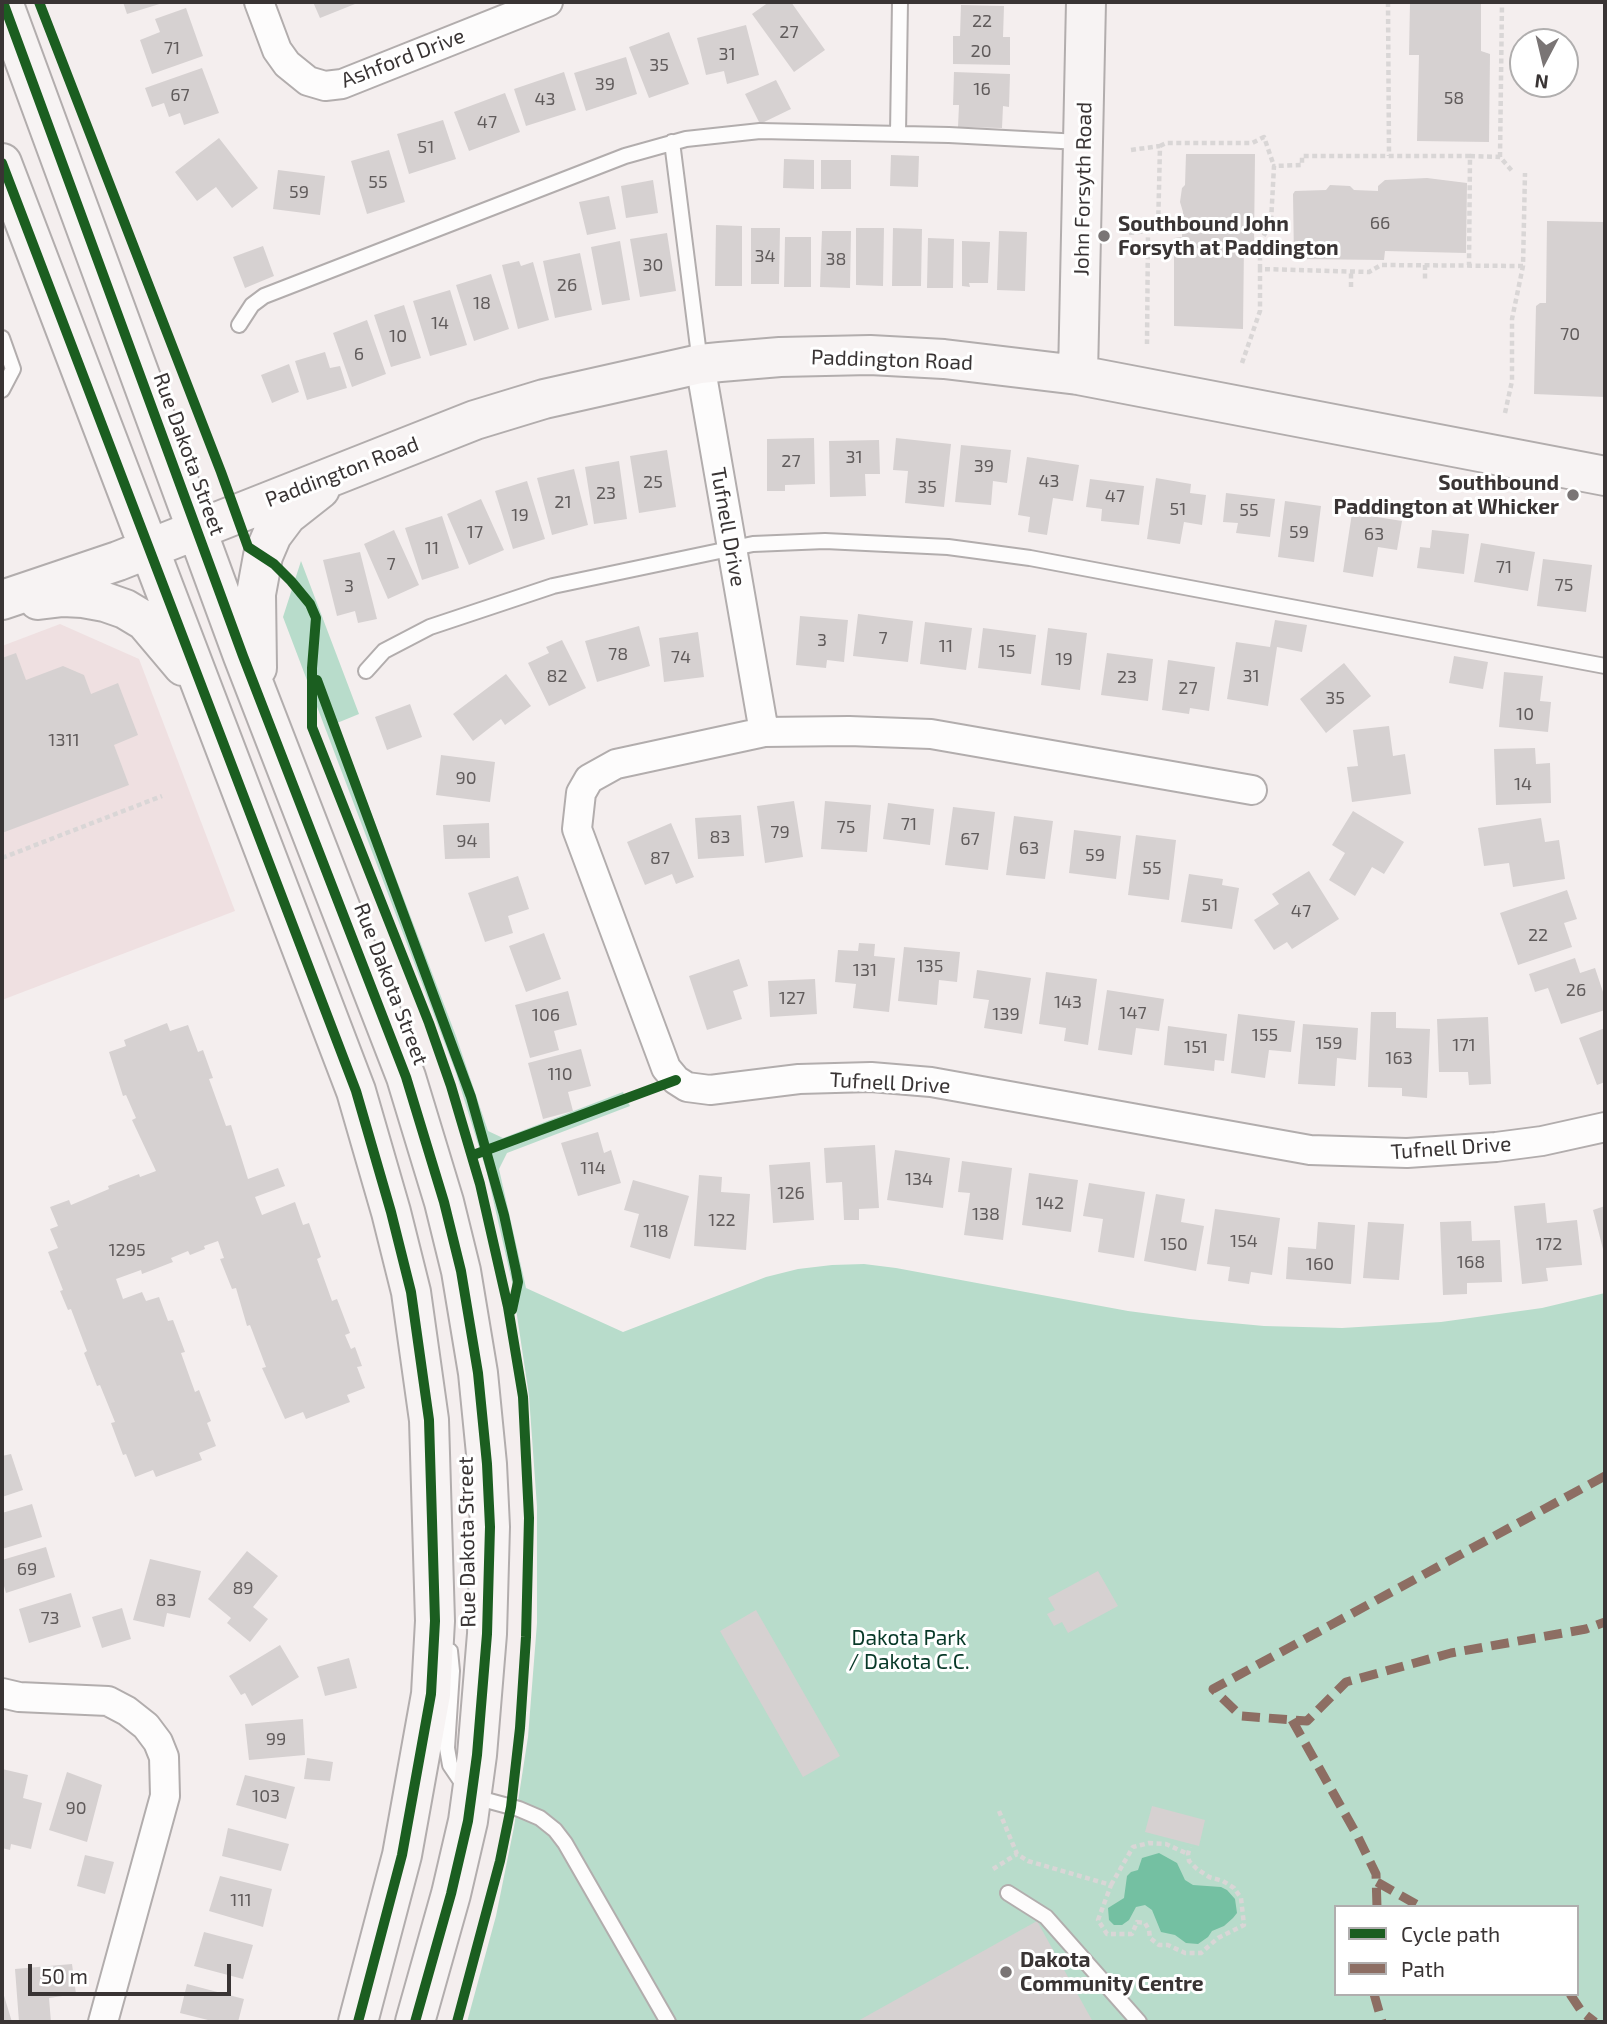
<!DOCTYPE html>
<style>
body{margin:0}
#map{position:relative;width:1607px;height:2024px;overflow:hidden;background:#f4eeee;font-family:"Exo 2",sans-serif}
canvas{display:block}
.frame{position:absolute;inset:0;border:4px solid #393434;pointer-events:none}
.legend{position:absolute;left:1334px;top:1905px;width:245px;height:91px;box-sizing:border-box;background:#fff;border:2px solid #b0aeae;margin:0;padding:9px 12px;list-style:none;font-size:21px;color:#393434}
.legend li{display:flex;align-items:center;gap:14px;height:35px}
.legend b{width:35px;border:2px solid #b0aeae}
.north{position:absolute;left:1509px;top:28px;width:70px;height:70px;box-sizing:border-box;background:#fff;border:2px solid #b0aeae;border-radius:50%;rotate:187deg;font-size:19px;font-weight:700;line-height:28px;text-align:center;color:#393434}
.north::after{content:'';display:block;margin:auto;width:24px;height:32px;background:#7a7575;clip-path:polygon(50% 0,100% 100%,50% 72%,0 100%)}
.scale{position:absolute;left:28px;top:1964px;width:203px;height:32px;box-sizing:border-box;border:4px solid #393434;border-top:0;padding-left:9px;font-size:21px;line-height:24px;white-space:nowrap;color:#393434;-webkit-text-stroke:5px #fff;paint-order:stroke}
</style>
<div id="map">
<canvas width="1607" height="2024"></canvas>
<div class="frame"></div>
<ul class="legend">
<li><b style="height:9px;background:#1b5e20"></b>Cycle path</li>
<li><b style="height:9px;background:#8d6e63"></b>Path</li>
</ul>
<div class="north">N</div>
<div class="scale">50 m</div>
</div>
<script>
const c = document.querySelector('canvas').getContext('2d');
c.lineJoin = 'round';
function fill(path, color) {
  c.fillStyle = color;
  c.fill(path, 'evenodd');
}
function poly(rows) {
  const path = new Path2D();
  for (const r of rows) {
    path.moveTo(r[0], r[1]);
    for (let i = 2; i < r.length; i += 2) path.lineTo(r[i], r[i + 1]);
  }
  return path;
}
function strokePath(path, color, width, dash) {
  c.strokeStyle = color;
  c.lineWidth = width;
  c.lineCap = dash ? 'butt' : 'round';
  c.setLineDash(dash || []);
  c.stroke(path);
}
function write(font, color, halo, rows, align = 'center') {
  c.font = font + ' "Exo 2",sans-serif';
  c.lineWidth = 6;
  c.setLineDash([]);
  c.textBaseline = 'middle';
  c.strokeStyle = halo;
  c.fillStyle = color;
  for (const [text, x, y, turn = 0] of rows) {
    c.save();
    c.translate(x, y);
    c.rotate((+turn || 0) * Math.PI / 180);
    c.textAlign = isNaN(turn) ? turn : align;
    if (halo) c.strokeText(text, 0, 0);
    c.fillText(text, 0, 0);
    c.restore();
  }
}
fill(poly([
 [60,624,139,659,235,911,2,1000,2,646]
]), '#efe0e1');
fill(poly([
 [301,561,359,714,337,723,456,1036,488,1131,503,1138,623,1092,630,1106,507,1153,499,1169,526,1288,623,1332,766,1277,798,1269,832,1265,864,1264,896,1268,1128,1311,1189,1319,1264,1326,1342,1328,1441,1322,1542,1308,1605,1293,1605,2022,467,2022,496,1916,514,1827,528,1737,537,1623,537,1507,529,1396,512,1282,487,1173,456,1073,283,617],
 [1336,1907,1577,1907,1577,1994,1336,1994]
]), '#b8dccb');
fill(poly([
 [1159,1853,1177,1863,1185,1880,1193,1885,1221,1887,1227,1890,1235,1899,1237,1913,1233,1918,1224,1926,1212,1931,1208,1937,1198,1944,1186,1943,1175,1935,1161,1932,1152,1910,1145,1905,1136,1907,1129,1920,1122,1925,1114,1925,1109,1920,1108,1908,1124,1898,1127,1876,1131,1872,1138,1870,1142,1858]
]), '#74c0a2');
fill(poly([
 [123,2,166,2,127,14],
 [313,2,360,2,320,18],
 [769,2,791,2,825,50,794,72,752,14],
 [1410,2,1481,2,1481,51,1490,54,1489,142,1417,141,1419,55,1409,55],
 [961,5,1004,6,1003,37,1010,37,1010,65,953,64,953,36,960,36],
 [186,8,203,56,152,74,140,40,160,32,155,19],
 [746,25,759,75,727,84,724,71,706,75,697,38],
 [669,32,689,84,649,98,629,47],
 [626,57,637,94,586,111,574,73],
 [202,68,219,113,184,125,180,113,169,117,164,103,152,107,145,88],
 [564,72,576,110,526,126,514,89],
 [954,72,1010,74,1009,107,1003,106,1002,128,958,127,959,105,953,105],
 [776,80,791,109,760,124,745,94],
 [505,93,520,132,469,151,454,112],
 [443,120,456,159,409,174,397,134],
 [219,138,258,188,232,208,216,187,197,201,175,172],
 [389,150,405,202,367,214,351,161],
 [1186,154,1255,154,1254,245,1244,244,1243,329,1174,326,1174,238,1182,237,1183,212,1180,202,1182,188,1185,185],
 [891,155,919,156,918,187,890,186],
 [784,159,814,160,814,189,783,188],
 [821,160,851,160,851,189,821,189],
 [278,170,325,176,320,215,273,209],
 [1427,178,1467,183,1466,253,1385,251,1384,260,1294,259,1293,194,1295,191,1326,190,1330,185,1350,186,1354,190,1378,191,1378,186,1385,180],
 [653,180,658,213,626,218,621,186],
 [609,196,616,229,587,235,579,202],
 [1547,221,1605,222,1605,397,1534,394,1536,306,1540,303,1546,303],
 [716,225,742,226,742,286,715,286],
 [751,228,780,228,779,284,751,284],
 [856,228,884,228,883,286,856,285],
 [893,228,922,229,921,286,892,286],
 [822,231,851,231,850,288,820,287],
 [999,231,1027,232,1025,291,997,290],
 [667,233,676,291,640,297,630,239],
 [785,237,811,237,811,287,784,287],
 [928,238,954,239,953,288,927,288],
 [620,241,630,300,602,305,591,247],
 [962,241,990,242,988,283,969,283,970,287,962,286],
 [263,246,274,276,245,288,233,257],
 [580,253,592,310,555,318,543,261],
 [519,261,521,266,533,262,549,320,518,329,502,265],
 [491,274,509,329,474,341,456,285],
 [450,290,467,345,430,356,413,301],
 [404,305,421,358,391,367,374,315],
 [367,320,386,374,352,387,333,333],
 [325,352,330,368,340,366,347,388,307,400,295,361],
 [289,364,299,392,272,403,261,375],
 [814,438,815,484,785,485,785,491,767,491,767,439],
 [896,438,951,444,944,507,905,503,908,471,893,470],
 [879,440,880,474,865,474,866,496,830,497,829,441],
 [961,445,1011,450,1007,483,993,481,991,505,955,502],
 [667,450,676,507,639,513,630,456],
 [1027,457,1079,465,1073,501,1053,498,1047,535,1028,532,1030,517,1018,515],
 [619,461,627,519,594,524,585,467],
 [574,469,588,525,552,535,537,478],
 [1156,478,1191,484,1190,493,1206,495,1202,525,1184,522,1180,544,1147,539],
 [1090,479,1144,486,1139,525,1101,521,1102,509,1086,507],
 [527,481,545,539,513,549,495,491],
 [1226,493,1275,499,1270,537,1236,533,1238,523,1223,522],
 [481,499,504,550,469,565,447,514],
 [1285,501,1321,506,1314,562,1278,557],
 [1352,513,1402,521,1397,550,1378,547,1373,577,1343,572],
 [442,516,459,568,422,580,405,528],
 [394,530,419,585,388,599,364,544],
 [1432,530,1469,534,1464,574,1417,568,1420,547,1430,548],
 [1481,543,1535,552,1528,591,1474,582],
 [360,552,377,619,358,623,355,611,337,616,323,560],
 [1543,559,1592,565,1586,612,1537,606],
 [858,614,913,621,908,662,853,656],
 [800,616,848,620,844,662,827,660,826,668,796,665],
 [1275,620,1307,625,1302,652,1277,647,1268,706,1227,699,1236,642,1270,647],
 [925,622,972,628,966,670,920,664],
 [639,626,650,666,597,682,585,641],
 [983,628,1036,635,1031,674,978,668],
 [1048,628,1087,633,1080,690,1041,685],
 [698,632,704,677,664,682,659,638],
 [562,640,586,688,549,706,528,663,549,653,546,647],
 [16,653,26,680,63,666,84,675,91,694,118,683,138,735,114,745,129,785,2,833,2,658],
 [1107,653,1153,659,1148,701,1101,695],
 [1454,656,1488,662,1483,689,1449,683],
 [1168,660,1215,667,1209,711,1190,708,1189,714,1162,710],
 [1344,663,1371,696,1326,733,1300,699],
 [1504,672,1543,676,1540,701,1551,702,1548,732,1499,727],
 [506,674,531,706,505,725,501,719,473,741,453,714],
 [410,704,422,737,387,750,375,717],
 [1389,726,1393,756,1405,754,1411,794,1352,802,1347,767,1358,766,1353,730],
 [1535,748,1536,764,1550,763,1551,803,1496,805,1494,749],
 [441,755,495,762,490,802,436,795],
 [794,801,803,857,765,863,757,806],
 [825,801,871,805,867,852,821,849],
 [888,803,934,809,930,845,883,839],
 [953,807,995,812,988,870,945,865],
 [1353,811,1404,842,1384,874,1372,867,1355,896,1329,880,1345,853,1332,845],
 [741,815,744,856,698,859,695,818],
 [1014,816,1053,821,1045,879,1006,875],
 [1541,818,1545,842,1559,840,1565,879,1513,887,1509,863,1484,866,1478,828],
 [489,823,490,858,445,859,443,825],
 [671,823,694,877,676,884,672,874,645,885,627,842],
 [1074,830,1121,836,1116,879,1069,873],
 [1136,835,1176,840,1169,900,1128,895],
 [1309,871,1339,919,1292,949,1287,942,1274,950,1254,920,1279,904,1272,894],
 [1189,874,1223,879,1222,885,1239,888,1232,929,1181,922],
 [518,876,529,909,508,916,513,933,485,942,468,893],
 [1567,890,1577,919,1564,923,1572,947,1518,965,1500,913],
 [544,933,561,979,526,992,509,946],
 [859,943,875,944,874,956,895,958,889,1012,853,1008,856,984,835,982,838,950,858,951],
 [904,947,960,952,957,982,939,980,937,1005,898,1001],
 [1575,958,1580,973,1595,968,1605,998,1605,1010,1561,1024,1548,988,1535,992,1529,974],
 [739,959,748,986,733,991,742,1019,707,1030,689,976],
 [977,970,1031,978,1022,1034,984,1028,989,1000,973,998],
 [1046,972,1097,979,1088,1045,1064,1041,1066,1028,1039,1024],
 [815,979,817,1014,770,1017,768,981],
 [1107,990,1164,999,1159,1031,1136,1028,1132,1055,1098,1050],
 [568,991,577,1025,554,1031,559,1050,530,1058,515,1005],
 [1371,1012,1396,1012,1396,1028,1430,1029,1427,1098,1402,1096,1402,1088,1368,1087],
 [1238,1014,1295,1021,1291,1052,1269,1050,1265,1078,1231,1073],
 [1488,1017,1491,1084,1469,1085,1468,1072,1439,1072,1437,1019],
 [167,1023,170,1031,188,1025,198,1052,203,1050,213,1078,209,1079,226,1126,231,1125,248,1179,278,1168,285,1186,255,1197,262,1215,295,1202,303,1225,309,1223,321,1257,317,1259,332,1301,337,1299,350,1333,345,1335,351,1349,355,1347,362,1366,357,1367,365,1388,347,1395,350,1402,306,1419,303,1412,285,1419,262,1368,266,1367,250,1325,247,1326,236,1288,232,1289,220,1259,224,1258,218,1241,204,1246,205,1249,190,1255,188,1251,171,1258,173,1262,142,1274,141,1270,116,1279,123,1299,142,1292,146,1301,159,1297,168,1321,173,1320,185,1352,181,1353,195,1392,199,1390,211,1421,207,1423,216,1446,199,1453,202,1460,156,1477,153,1470,135,1477,126,1454,123,1455,111,1423,115,1422,100,1385,97,1386,84,1353,87,1351,71,1309,68,1310,60,1291,63,1290,48,1252,58,1248,50,1229,58,1226,50,1207,69,1200,71,1205,109,1189,108,1186,139,1174,140,1177,156,1171,132,1120,136,1118,126,1095,123,1096,109,1052,126,1046,124,1040],
 [1303,1024,1358,1028,1356,1060,1337,1058,1335,1086,1298,1084],
 [1168,1026,1227,1034,1224,1061,1215,1060,1214,1071,1164,1065],
 [1605,1028,1605,1082,1597,1085,1579,1038],
 [581,1049,591,1086,568,1092,573,1111,543,1119,528,1063],
 [598,1132,604,1153,611,1150,621,1183,578,1196,561,1143],
 [875,1145,879,1208,859,1209,859,1220,844,1220,842,1182,826,1183,824,1148],
 [895,1150,950,1158,943,1208,887,1200],
 [962,1161,1012,1168,1003,1240,964,1235,970,1193,958,1192],
 [810,1162,814,1220,773,1223,769,1165],
 [1029,1173,1078,1180,1071,1232,1022,1225],
 [699,1175,722,1177,721,1192,750,1194,746,1250,694,1246],
 [633,1180,689,1196,670,1259,630,1247,639,1214,624,1210],
 [1089,1183,1145,1192,1134,1258,1098,1252,1103,1219,1083,1216],
 [1156,1194,1185,1199,1181,1222,1204,1226,1196,1271,1144,1261],
 [1545,1203,1547,1223,1577,1220,1582,1265,1546,1268,1548,1281,1522,1284,1514,1206],
 [1605,1206,1605,1253,1604,1253,1593,1210],
 [1215,1209,1280,1218,1272,1275,1251,1272,1249,1284,1228,1281,1230,1267,1207,1264],
 [1471,1221,1472,1241,1500,1240,1502,1282,1467,1283,1467,1294,1443,1295,1440,1222],
 [1318,1222,1355,1225,1351,1284,1286,1279,1288,1247,1316,1249],
 [1368,1222,1404,1224,1399,1280,1363,1278],
 [11,1454,23,1490,2,1497,2,1456],
 [32,1504,42,1537,2,1549,2,1513],
 [46,1547,55,1577,6,1593,2,1579,2,1560],
 [247,1551,278,1576,253,1607,268,1619,250,1642,227,1623,231,1618,208,1599],
 [150,1559,201,1571,190,1618,167,1613,164,1627,133,1620],
 [1098,1571,1118,1606,1068,1633,1062,1622,1054,1626,1047,1614,1055,1610,1048,1598],
 [71,1593,81,1627,29,1643,19,1609],
 [122,1608,131,1639,102,1648,92,1617],
 [756,1610,840,1756,803,1777,720,1631],
 [280,1645,299,1677,252,1706,245,1693,241,1695,229,1676],
 [349,1658,357,1688,325,1696,317,1667],
 [303,1719,305,1755,249,1760,245,1724],
 [307,1758,333,1762,330,1781,304,1779],
 [2,1769,28,1775,23,1798,42,1803,31,1849,11,1844,10,1850,2,1848],
 [67,1772,102,1785,87,1842,49,1830],
 [245,1775,295,1787,286,1819,236,1805],
 [1152,1806,1205,1820,1199,1846,1145,1832],
 [228,1828,289,1844,281,1871,222,1856],
 [85,1855,114,1862,105,1894,77,1886],
 [220,1876,272,1889,263,1927,209,1911],
 [1037,1921,1093,2022,856,2022],
 [204,1932,253,1945,243,1979,194,1966],
 [72,1964,76,1994,49,1998,51,2022,19,2022,15,1969],
 [187,1984,244,1999,238,2022,216,2022,180,2013],
 [2,1989,12,2022,2,2022]
]), '#d6d1d1');
const lane = poly([
 [898,133,900,2],
 [672,142,700,363],
 [239,325,252,305,264,296,625,156,686,139,760,131,949,135,1080,142],
 [2,338,13,369,2,390],
 [366,671,384,651,430,627,553,586,753,544,825,541,948,547,1030,558,1605,666],
 [450,1651,452,1671,447,1748,450,1765,471,1796,519,1809,540,1818,555,1830,565,1843,668,2022],
 [1008,1893,1046,1917,1139,2022]
]);
const street = poly([
 [259,2,277,50,287,64,308,81,325,86,342,84,548,2],
 [700,364,764,732],
 [1252,790,931,734,849,731,764,732,616,764,589,779,581,793,577,829,666,1068,676,1080,687,1087,710,1090,799,1079,871,1077,931,1082,1310,1150,1407,1153,1496,1147,1542,1141,1605,1127],
 [2,1693,19,1697,108,1701,127,1711,146,1726,158,1742,164,1757,165,1796,103,2022]
]);
const secondary = poly([
 [3,2,243,656,406,1077,444,1202,461,1271,478,1373,487,1464,490,1527,487,1634,477,1755,468,1821,451,1894,415,2022],
 [2,163,356,1091,391,1212,411,1292,429,1420,435,1621,431,1694,402,1855,358,2022],
 [1078,375,1086,2],
 [2,600,118,561,475,420,544,399,700,364,720,362,780,357,870,355,944,359,1078,375,1605,476],
 [38,600,63,597,83,598,105,602,125,609,145,621,183,666],
 [257,668,256,594,263,556,272,535,287,515,320,489]
]);
strokePath(lane, '#b2adad', 18);
strokePath(street, '#b2adad', 32);
strokePath(secondary, '#b2adad', 42);
strokePath(poly([
 [1388,2,1389,156],
 [1160,146,1166,143,1252,143,1264,137,1274,166],
 [1131,150,1160,146,1158,231,1148,231],
 [1470,156,1500,157,1513,172],
 [1500,157,1502,2],
 [1129,233,1148,231,1147,344],
 [1425,265,1425,279],
 [1260,269,1260,243,1271,222,1274,166,1302,165,1302,156,1470,156,1469,265],
 [1351,287,1351,272],
 [1242,363,1260,311,1260,269,1369,272,1381,265,1523,266],
 [1505,413,1512,381,1512,319,1523,266,1525,173],
 [2,858,162,796],
 [999,1811,1017,1854,1028,1861,1111,1885,1098,1920,1107,1934,1132,1934,1137,1922,1145,1923,1149,1930,1150,1938,1159,1945,1168,1945,1185,1953,1201,1953,1218,1938,1244,1925,1241,1898,1234,1888,1223,1881,1209,1877,1197,1869,1189,1861,1188,1854,1190,1847],
 [993,1869,1017,1854],
 [1111,1885,1133,1847,1149,1843,1166,1844,1188,1854]
]), '#d9d6d6', 4.5, [5, 3.5]);
strokePath(lane, '#fdfcfc', 14);
strokePath(street, '#fdfcfc', 28);
strokePath(secondary, '#f7f3f3', 38);
strokePath(poly([
 [1605,1476,1213,1689,1241,1716,1307,1721,1346,1682,1451,1653,1586,1629,1605,1622],
 [1292,1720,1357,1835,1376,1874,1377,1907],
 [1377,1882,1421,1907],
 [1374,1994,1382,2022],
 [1570,1994,1582,2012,1595,2022]
]), '#8d6e63', 9, [18, 9]);
strokePath(poly([
 [3,2,243,656,406,1077,444,1202,461,1271,478,1373,487,1464,490,1527,487,1634,477,1755,468,1821,451,1894,415,2022],
 [39,2,221,472,248,547,274,564,291,581,310,604,316,618,312,668,312,727,429,1023,451,1086,480,1184,508,1307,523,1397,529,1518,526,1637,520,1728,511,1807,500,1861,457,2022],
 [2,163,356,1091,391,1212,411,1292,429,1420,435,1621,431,1694,402,1855,358,2022],
 [317,680,471,1097,504,1215,516,1271,518,1282,512,1310],
 [476,1154,676,1080]
]), '#1b5e20', 10);
for (const [x, y, r, color] of [
 [1104,236,7,"#7a7575"],
 [1573,495,7,"#7a7575"],
 [1006,1972,7,"#7a7575"]
]) {
  const dot = new Path2D();
  dot.arc(x, y, r, 0, 2 * Math.PI);
  c.fillStyle = color;
  c.fill(dot);
  strokePath(dot, '#fff', 2.5);
}
write('18px', '#605b5b', null, [
 ["22",982,21],
 ["27",789,32],
 ["71",172,48],
 ["20",981,51],
 ["31",727,54],
 ["35",659,65],
 ["39",605,84],
 ["16",982,89],
 ["67",180,95],
 ["58",1454,98],
 ["43",545,99],
 ["47",487,122],
 ["51",426,147],
 ["55",378,182],
 ["59",299,192],
 ["66",1380,223],
 ["34",765,256],
 ["38",836,259],
 ["30",653,265],
 ["26",567,285],
 ["18",482,303],
 ["14",440,323],
 ["70",1570,334],
 ["10",398,336],
 ["6",359,354],
 ["31",854,457],
 ["27",791,461],
 ["39",984,466],
 ["43",1049,481],
 ["25",653,482],
 ["35",927,487],
 ["23",606,493],
 ["47",1115,496],
 ["21",563,502],
 ["51",1178,509],
 ["55",1249,510],
 ["19",520,515],
 ["17",475,532],
 ["59",1299,532],
 ["63",1374,534],
 ["11",432,548],
 ["7",391,564],
 ["71",1504,567],
 ["75",1564,585],
 ["3",349,586],
 ["7",883,638],
 ["3",822,640],
 ["11",946,646],
 ["15",1007,651],
 ["78",618,654],
 ["74",681,657],
 ["19",1064,659],
 ["82",557,676],
 ["31",1251,676],
 ["23",1127,677],
 ["27",1188,688],
 ["35",1335,698],
 ["10",1525,714],
 ["1311",64,740],
 ["90",466,778],
 ["14",1523,784],
 ["71",909,824],
 ["75",846,827],
 ["79",780,832],
 ["83",720,837],
 ["67",970,839],
 ["94",467,841],
 ["63",1029,848],
 ["59",1095,855],
 ["87",660,858],
 ["55",1152,868],
 ["51",1210,905],
 ["47",1301,911],
 ["22",1538,935],
 ["135",930,966],
 ["131",865,970],
 ["26",1576,990],
 ["127",792,998],
 ["143",1068,1002],
 ["147",1133,1013],
 ["139",1006,1014],
 ["106",546,1015],
 ["155",1265,1035],
 ["159",1329,1043],
 ["171",1464,1045],
 ["151",1196,1047],
 ["163",1399,1058],
 ["110",560,1074],
 ["114",593,1168],
 ["134",919,1179],
 ["126",791,1193],
 ["142",1050,1203],
 ["138",986,1214],
 ["122",722,1220],
 ["118",656,1231],
 ["154",1244,1241],
 ["150",1174,1244],
 ["172",1549,1244],
 ["1295",127,1250],
 ["168",1471,1262],
 ["160",1320,1264],
 ["69",27,1569],
 ["89",243,1588],
 ["83",166,1600],
 ["73",50,1618],
 ["99",276,1739],
 ["103",266,1796],
 ["90",76,1808],
 ["111",241,1900]
]);
write('21px', '#393434', '#fff', [
 ["Ashford Drive",403,58,-21],
 ["John Forsyth Road",1083,189,-89],
 ["Paddington Road",892,360,2],
 ["Rue Dakota Street",189,454,70],
 ["Paddington Road",342,472,-21],
 ["Tufnell Drive",728,527,80],
 ["Rue Dakota Street",391,984,69],
 ["Tufnell Drive",890,1083,3],
 ["Tufnell Drive",1451,1148,-4],
 ["Rue Dakota Street",467,1542,-91]
]);
write('bold 21px', '#393434', '#fff', [
 ["Southbound John",1118,224],
 ["Forsyth at Paddington",1118,248],
 ["Southbound",1559,483,"right"],
 ["Paddington at Whicker",1559,507,"right"],
 ["Dakota",1020,1960],
 ["Community Centre",1020,1984]
], 'left');
write('21px', '#083928', '#fff', [
 ["Dakota Park",909,1638],
 ["/ Dakota C.C.",909,1662]
]);
</script>
